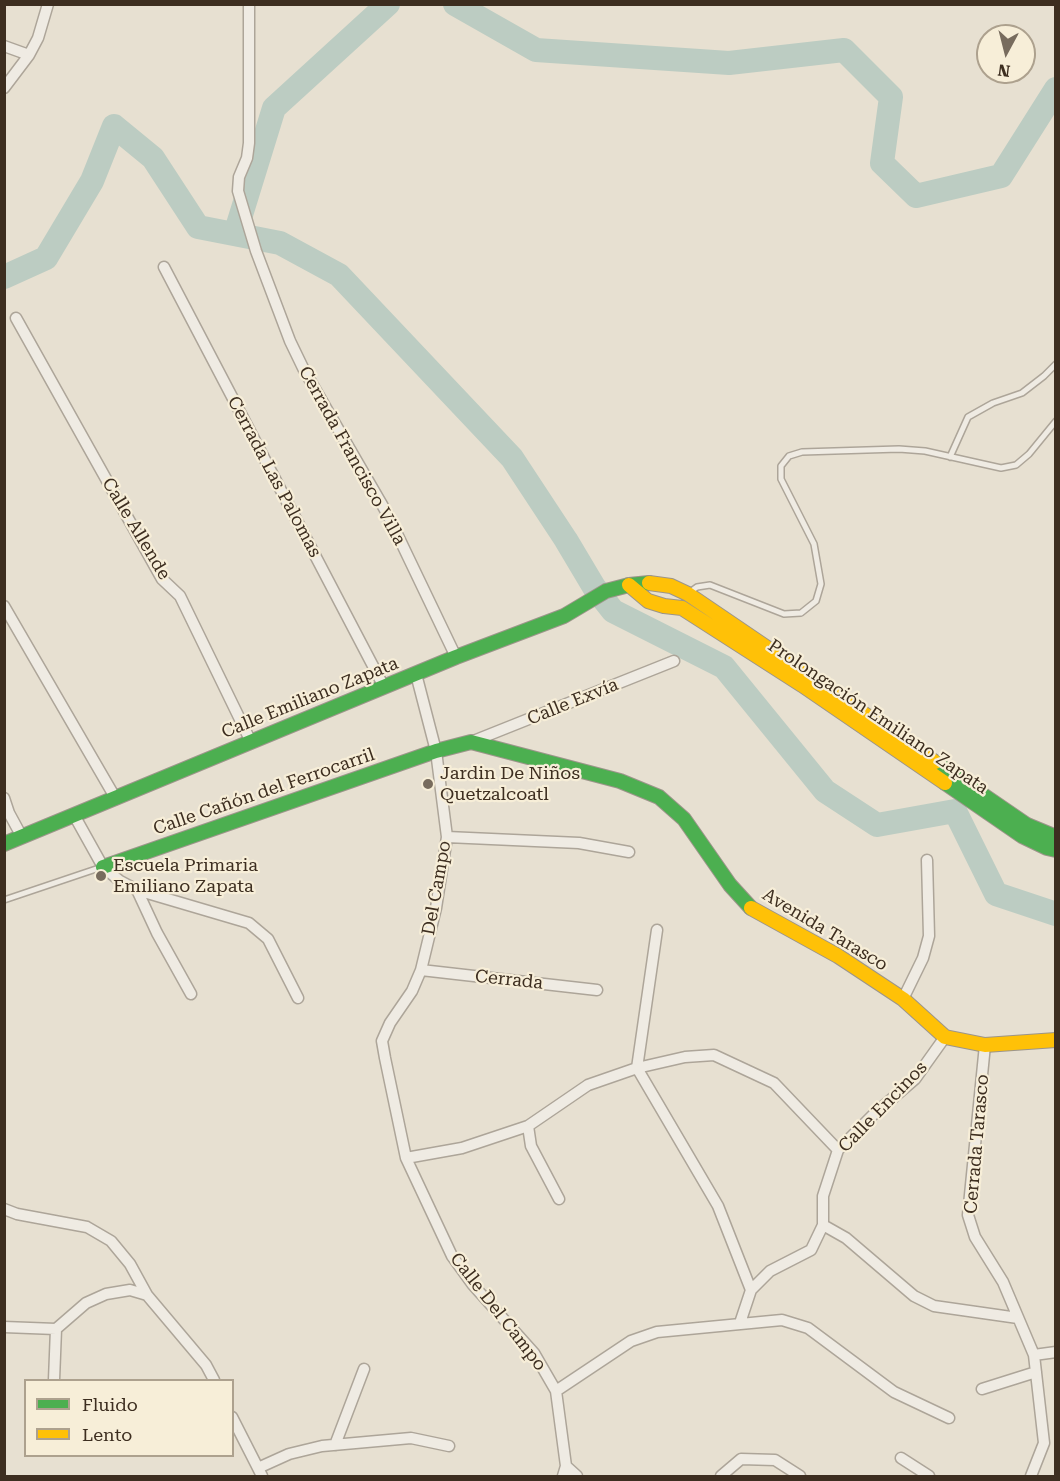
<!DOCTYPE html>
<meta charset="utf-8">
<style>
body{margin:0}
#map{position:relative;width:1060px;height:1481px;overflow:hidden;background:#e7e0d1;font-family:"Roboto Serif",serif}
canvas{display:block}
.frame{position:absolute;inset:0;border:6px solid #3d2e20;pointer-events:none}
.legend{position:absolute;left:24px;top:1379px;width:210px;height:78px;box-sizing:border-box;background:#f7eed8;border:2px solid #ada18e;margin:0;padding:8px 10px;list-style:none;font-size:18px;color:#3d2e20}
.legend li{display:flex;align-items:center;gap:12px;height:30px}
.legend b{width:30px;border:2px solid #ada18e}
.north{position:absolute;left:976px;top:24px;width:60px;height:60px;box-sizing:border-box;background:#f7eed8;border:2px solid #ada18e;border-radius:50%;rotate:187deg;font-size:16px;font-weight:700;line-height:24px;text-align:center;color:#3d2e20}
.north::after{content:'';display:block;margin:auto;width:21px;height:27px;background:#786c5e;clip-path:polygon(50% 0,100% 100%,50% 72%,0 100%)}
</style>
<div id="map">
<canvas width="1060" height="1481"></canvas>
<div class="frame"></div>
<ul class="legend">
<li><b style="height:8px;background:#4caf50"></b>Fluido</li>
<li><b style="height:8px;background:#ffc107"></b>Lento</li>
</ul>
<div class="north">N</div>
</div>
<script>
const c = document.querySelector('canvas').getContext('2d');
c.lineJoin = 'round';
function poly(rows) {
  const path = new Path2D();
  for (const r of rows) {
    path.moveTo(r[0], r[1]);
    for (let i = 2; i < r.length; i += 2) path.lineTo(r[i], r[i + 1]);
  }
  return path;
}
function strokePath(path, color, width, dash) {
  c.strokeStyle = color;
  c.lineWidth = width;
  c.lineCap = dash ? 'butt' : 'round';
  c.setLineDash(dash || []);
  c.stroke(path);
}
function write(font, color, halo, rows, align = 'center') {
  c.font = font + ' "Roboto Serif",serif';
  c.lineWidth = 4.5;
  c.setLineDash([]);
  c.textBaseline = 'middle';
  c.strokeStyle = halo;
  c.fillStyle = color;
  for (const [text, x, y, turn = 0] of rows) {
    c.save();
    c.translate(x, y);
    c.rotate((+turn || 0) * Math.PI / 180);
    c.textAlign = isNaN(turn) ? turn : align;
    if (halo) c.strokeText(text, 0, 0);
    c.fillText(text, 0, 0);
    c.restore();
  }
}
strokePath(poly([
 [455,4,536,50,729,63,844,50,891,97,882,163,916,196,1001,176,1056,89],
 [236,231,274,108,388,4],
 [4,277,46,258,92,181,114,126,153,158,198,227,280,243,339,275,512,458,566,540,594,587,613,611,724,667,825,791,877,825,955,811,996,894,1056,914]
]), '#bcccc2', 24);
const lane = poly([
 [950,457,968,417,993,403,1022,393,1044,376,1056,364],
 [690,592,697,587,710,585,784,614,801,613,816,601,821,584,814,544,781,479,781,466,789,456,802,452,899,449,925,451,1001,468,1016,465,1029,454,1056,421],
 [4,900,102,867]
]);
const street = poly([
 [249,4,249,143,247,158,239,177,238,191,256,251,290,341,304,370,388,515,456,657],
 [4,46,29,55],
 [4,88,29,55,38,38,48,4],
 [164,267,384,687],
 [16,318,162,579,180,596,251,742],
 [4,606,116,799],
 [416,674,436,751,447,837,436,908,421,970,412,991,390,1023,382,1041,385,1058,406,1158,452,1256,473,1285,534,1353,556,1391,566,1466,563,1476],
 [471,742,674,661],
 [4,798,9,813],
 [4,811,9,813,22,837],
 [74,815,103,867,120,881,137,890,249,923,268,939,298,998],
 [447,837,579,843,629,852],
 [137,890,157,933,191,994],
 [657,930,637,1068,718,1206,751,1290],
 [421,970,597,990],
 [903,999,923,958,929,936,927,860],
 [985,1045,968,1215,975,1237,1003,1282,1034,1355,1044,1443,1031,1476],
 [528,1126,531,1146,559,1199],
 [406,1158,462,1148,528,1126,588,1085,637,1068,685,1057,714,1055,774,1083,838,1150],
 [4,1209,17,1214,87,1227,111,1241,130,1264,147,1295,206,1365,214,1380],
 [823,1225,846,1238,914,1296,934,1306,1018,1318],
 [740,1323,751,1290,770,1271,811,1250,823,1225,823,1196,838,1150,873,1115,915,1079,945,1037],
 [4,1327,56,1329,86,1303,106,1294,130,1290,147,1295],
 [1034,1355,1056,1352],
 [54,1380,56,1329],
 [982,1389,1036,1372],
 [556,1391,631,1341,657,1332,782,1320,808,1328,894,1392,949,1418],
 [232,1417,262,1476],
 [335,1445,364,1369],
 [901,1458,929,1476],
 [566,1466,577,1476],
 [258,1468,289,1454,322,1446,411,1438,449,1446],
 [721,1476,741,1459,775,1460,800,1476]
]);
const fast = poly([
 [935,762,1027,825,1056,837],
 [945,783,1022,836,1047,848,1056,850],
 [4,844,456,657,564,616,606,591,629,585,649,583],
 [103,867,436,751,471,742,620,781,659,797,684,819,730,885,751,908]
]);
const slow = poly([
 [649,583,671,586,688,594,935,762],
 [629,585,648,601,664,606,682,608,802,685,945,783],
 [751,908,838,956,903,999,945,1037,985,1045,1056,1040]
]);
strokePath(lane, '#ada599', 8);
strokePath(street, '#ada599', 13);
strokePath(fast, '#9c958a', 16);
strokePath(slow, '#9c958a', 16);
strokePath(lane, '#efebe3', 5);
strokePath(street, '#efebe3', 10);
strokePath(fast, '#4caf50', 14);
strokePath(slow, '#ffc107', 14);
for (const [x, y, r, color] of [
 [428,784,6,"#786c5e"],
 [101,876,6,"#786c5e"]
]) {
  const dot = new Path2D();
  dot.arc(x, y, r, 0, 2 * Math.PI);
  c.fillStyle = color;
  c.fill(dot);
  strokePath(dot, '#f7eed8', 2);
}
write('18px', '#3d2e20', '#f7eed8', [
 ["Cerrada Francisco Villa",352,456,61],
 ["Cerrada Las Palomas",274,477,62],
 ["Calle Allende",136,529,59],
 ["Calle Emiliano Zapata",310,698,-22],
 ["Calle Exvía",573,702,-22],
 ["Prolongación Emiliano Zapata",878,717,34],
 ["Calle Cañón del Ferrocarril",264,792,-19],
 ["Del Campo",437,888,-80],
 ["Avenida Tarasco",825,930,31],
 ["Cerrada",509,980,6],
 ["Calle Encinos",883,1107,-46],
 ["Cerrada Tarasco",977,1144,-85],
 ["Calle Del Campo",498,1312,52]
]);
write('18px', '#3d2e20', '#f7eed8', [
 ["Jardin De Niños",440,774],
 ["Quetzalcoatl",440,795],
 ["Escuela Primaria",113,866],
 ["Emiliano Zapata",113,887]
], 'left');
</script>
